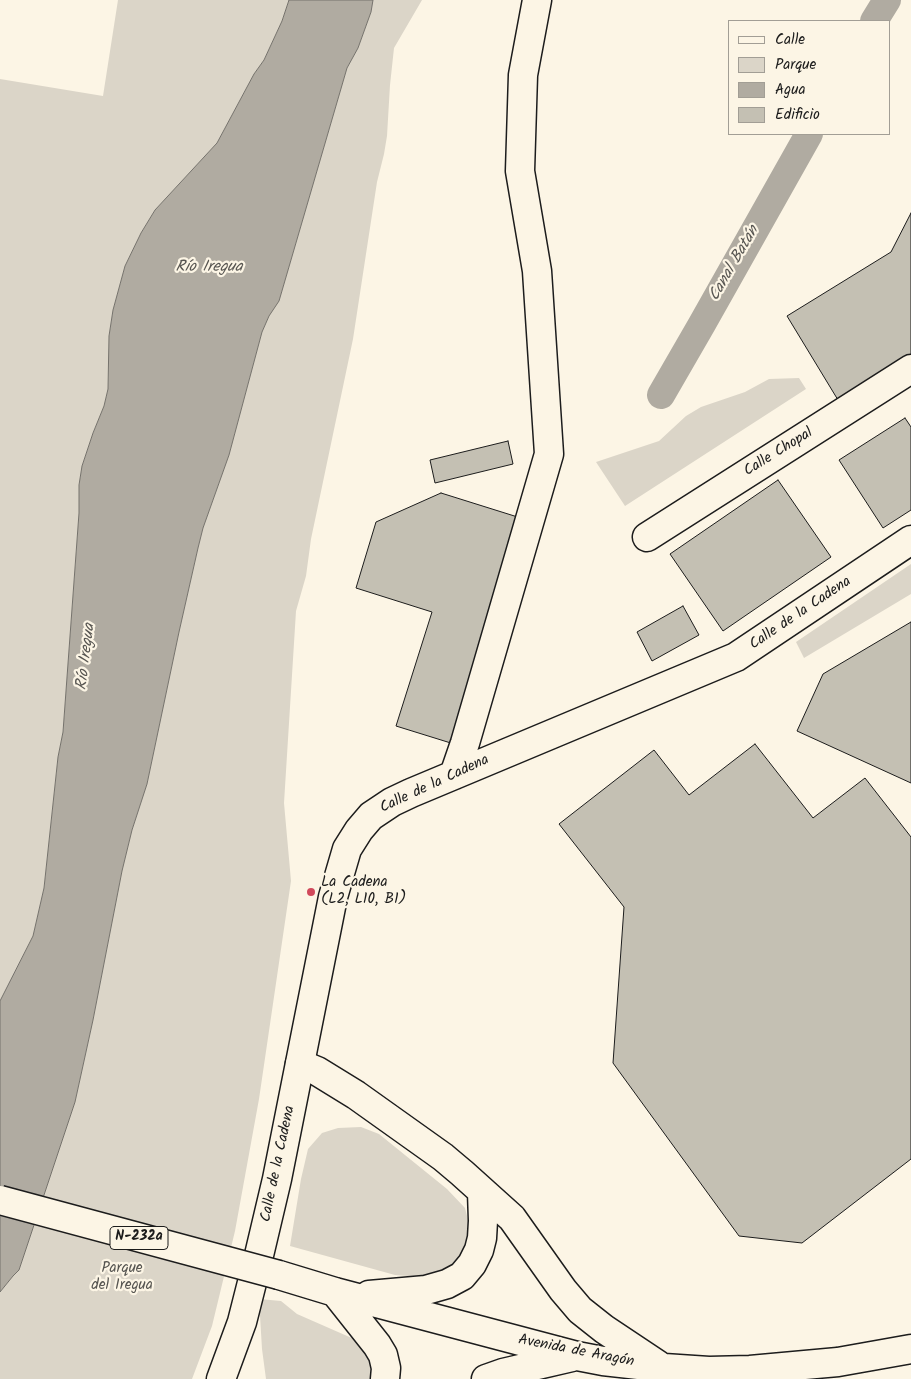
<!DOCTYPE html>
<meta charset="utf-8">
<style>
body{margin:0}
#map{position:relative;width:911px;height:1379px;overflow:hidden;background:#fcf5e5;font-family:Kalam,sans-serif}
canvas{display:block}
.legend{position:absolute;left:728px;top:20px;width:162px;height:115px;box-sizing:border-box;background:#fcf5e5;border:1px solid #a29e95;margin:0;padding:6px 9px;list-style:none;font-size:15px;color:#1c1c1c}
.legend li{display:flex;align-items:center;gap:10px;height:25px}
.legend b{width:25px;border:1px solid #a29e95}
</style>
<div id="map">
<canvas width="911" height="1379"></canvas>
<ul class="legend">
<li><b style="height:6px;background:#fcf5e5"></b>Calle</li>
<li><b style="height:14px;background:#dbd5c8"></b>Parque</li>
<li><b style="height:14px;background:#b0aba1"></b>Agua</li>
<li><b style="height:14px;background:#c4c0b3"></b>Edificio</li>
</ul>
</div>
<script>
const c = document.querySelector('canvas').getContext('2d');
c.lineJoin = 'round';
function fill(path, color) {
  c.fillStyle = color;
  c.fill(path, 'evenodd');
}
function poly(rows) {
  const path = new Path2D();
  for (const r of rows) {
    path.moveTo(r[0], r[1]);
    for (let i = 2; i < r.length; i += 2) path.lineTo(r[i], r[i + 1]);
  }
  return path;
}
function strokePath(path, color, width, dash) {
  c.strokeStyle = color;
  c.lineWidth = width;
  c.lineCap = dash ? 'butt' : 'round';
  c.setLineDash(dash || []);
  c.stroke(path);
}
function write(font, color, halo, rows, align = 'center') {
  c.font = font + ' Kalam,sans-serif';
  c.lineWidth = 4.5;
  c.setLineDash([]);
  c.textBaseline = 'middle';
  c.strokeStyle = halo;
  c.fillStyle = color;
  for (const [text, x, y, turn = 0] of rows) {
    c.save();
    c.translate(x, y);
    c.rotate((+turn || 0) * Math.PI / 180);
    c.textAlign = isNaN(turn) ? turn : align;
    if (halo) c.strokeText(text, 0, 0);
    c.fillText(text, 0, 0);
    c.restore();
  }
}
fill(poly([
 [118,0,289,0,282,21,264,60,254,74,217,143,155,210,141,233,125,266,113,310,109,336,108,389,104,406,93,433,82,466,79,485,79,513,63,732,58,757,44,888,33,936,0,1001,0,79,103,96],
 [373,0,422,0,394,48,390,85,387,136,384,154,377,182,353,339,311,539,306,576,296,611,284,803,291,881,259,1099,235,1231,212,1326,192,1379,0,1379,0,1292,13,1276,19,1270,75,1102,93,1020,122,871,132,830,147,784,179,632,198,548,203,528,229,455,262,332,269,316,279,301,347,68,358,48,371,12],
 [799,378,806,389,625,506,596,462,659,441,686,416,701,407,745,392,769,379],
 [911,564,911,594,804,658,796,642],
 [361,1127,379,1134,447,1189,465,1208,469,1224,467,1245,459,1258,446,1270,421,1277,395,1275,290,1246,301,1179,308,1149,322,1133,338,1128],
 [259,1299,281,1301,297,1314,354,1339,364,1347,370,1360,372,1375,370,1379,266,1379,262,1349]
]), '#dbd5c8');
const water = poly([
 [289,0,373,0,371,12,358,48,347,68,279,301,269,316,262,332,229,455,203,528,198,548,179,632,147,784,132,830,122,871,93,1020,75,1102,19,1270,13,1276,0,1292,0,1001,33,936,44,888,58,757,63,732,79,513,79,485,82,466,93,433,104,406,108,389,109,336,113,310,125,266,141,233,155,210,217,143,254,74,264,60,282,21,289,0]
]);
fill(water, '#b0aba1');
strokePath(water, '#75726c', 1);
strokePath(poly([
 [874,21,887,0],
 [661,395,702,324,809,134]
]), '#b0aba1', 28);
const building = poly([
 [911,213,911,355,838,400,787,316,891,252,911,213],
 [905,418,911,427,911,510,883,528,839,460,905,418],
 [508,441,513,464,435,483,430,460,508,441],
 [778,480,831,557,723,631,670,554,778,480],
 [441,493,524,519,454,744,396,726,432,612,356,588,376,522,441,493],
 [683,606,699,635,652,661,637,632,683,606],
 [911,622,911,783,797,731,823,674,911,622],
 [755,744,813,818,865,778,911,837,911,1159,802,1243,739,1236,613,1063,624,907,559,824,654,750,689,795,755,744]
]);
fill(building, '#c4c0b3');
strokePath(building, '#1c1c1c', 1);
const minor = poly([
 [647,537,911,369],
 [454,775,465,743,549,454,537,271,520,171,523,75,537,0],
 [221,1379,242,1322,260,1251,277,1179,333,897,347,849,359,830,371,816,392,802,411,793,736,657,911,540]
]);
const major = poly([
 [300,1064,317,1071,356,1095,443,1157,462,1173,512,1218,563,1290,580,1310,604,1329,658,1365],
 [279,1275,335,1292,577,1356,603,1361,664,1368,709,1371,750,1370,838,1362,911,1349],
 [335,1292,377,1345,383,1355,386,1368,385,1379],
 [369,1295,426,1290,447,1284,462,1276,472,1264,479,1250,482,1238,483,1221,482,1192],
 [486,1379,503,1373,572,1357]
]);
strokePath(minor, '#1c1c1c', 31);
strokePath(major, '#1c1c1c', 31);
strokePath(minor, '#fcf5e5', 28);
strokePath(major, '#fcf5e5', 28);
const majorBridge = poly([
 [0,1200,279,1275]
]);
strokePath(majorBridge, '#1c1c1c', 31, []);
strokePath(majorBridge, '#fcf5e5', 28);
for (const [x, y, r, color] of [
 [311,892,5,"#d1495b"]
]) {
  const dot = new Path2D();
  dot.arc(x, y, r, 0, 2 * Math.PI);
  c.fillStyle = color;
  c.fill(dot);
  strokePath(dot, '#fcf5e5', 2);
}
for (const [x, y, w] of [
 [139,1238,58]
]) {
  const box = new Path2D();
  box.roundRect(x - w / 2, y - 11.5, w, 23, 4);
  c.fillStyle = '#fcf5e5';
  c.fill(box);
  strokePath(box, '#1c1c1c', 1);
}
write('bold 14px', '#1c1c1c', null, [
 ["N-232a",139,1238]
]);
write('15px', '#1c1c1c', '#fcf5e5', [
 ["Calle Chopal",779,453,-32],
 ["Calle de la Cadena",801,614,-34],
 ["Calle de la Cadena",435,785,-25],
 ["Calle de la Cadena",279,1164,-78],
 ["Avenida de Aragón",576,1352,11]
]);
write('15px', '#1c1c1c', '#fcf5e5', [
 ["La Cadena",321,883],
 ["(L2, L10, B1)",321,900]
], 'left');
write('15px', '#555450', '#fcf5e5', [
 ["Parque",122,1269],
 ["del Iregua",122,1286]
]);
write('italic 16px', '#575551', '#fcf5e5', [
 ["Canal Batán",735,264,-60],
 ["Río Iregua",209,268],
 ["Río Iregua",87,657,-83]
]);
</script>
